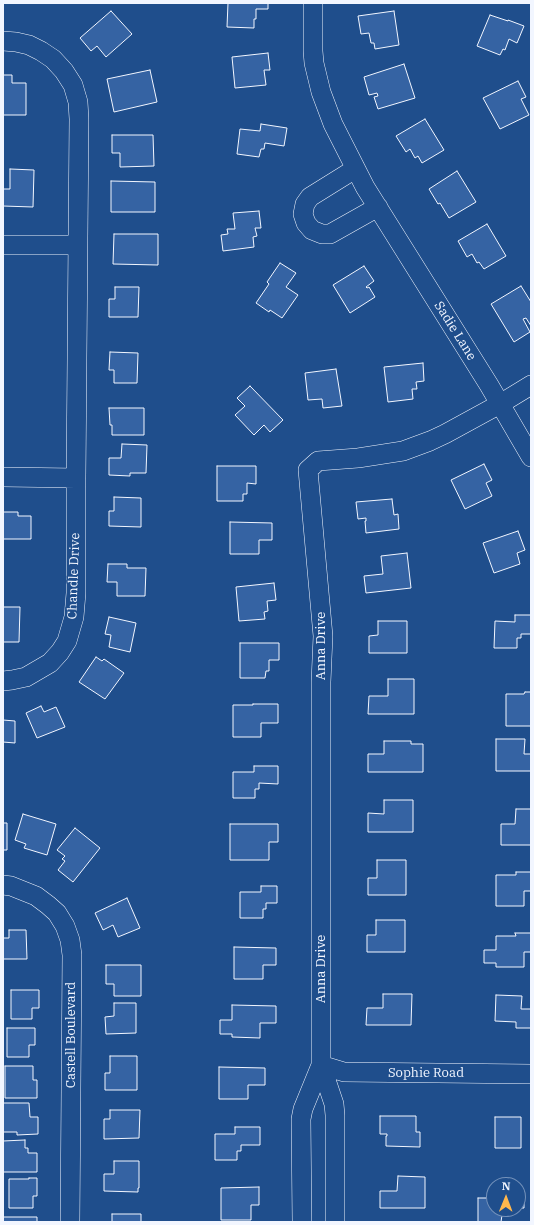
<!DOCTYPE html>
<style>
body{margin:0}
#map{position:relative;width:534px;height:1225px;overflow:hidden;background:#1f4e8c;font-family:"IBM Plex Serif",serif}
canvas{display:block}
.frame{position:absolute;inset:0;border:4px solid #f2f6ff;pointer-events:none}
.north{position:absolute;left:486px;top:1177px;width:40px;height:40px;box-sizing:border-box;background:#1f4e8c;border:1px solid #7391ba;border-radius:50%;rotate:1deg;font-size:11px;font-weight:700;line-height:16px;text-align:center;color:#f2f6ff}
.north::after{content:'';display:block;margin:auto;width:14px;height:18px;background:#ffb74d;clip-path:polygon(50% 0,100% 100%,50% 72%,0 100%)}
</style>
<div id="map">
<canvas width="534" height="1225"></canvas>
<div class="frame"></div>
<div class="north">N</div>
</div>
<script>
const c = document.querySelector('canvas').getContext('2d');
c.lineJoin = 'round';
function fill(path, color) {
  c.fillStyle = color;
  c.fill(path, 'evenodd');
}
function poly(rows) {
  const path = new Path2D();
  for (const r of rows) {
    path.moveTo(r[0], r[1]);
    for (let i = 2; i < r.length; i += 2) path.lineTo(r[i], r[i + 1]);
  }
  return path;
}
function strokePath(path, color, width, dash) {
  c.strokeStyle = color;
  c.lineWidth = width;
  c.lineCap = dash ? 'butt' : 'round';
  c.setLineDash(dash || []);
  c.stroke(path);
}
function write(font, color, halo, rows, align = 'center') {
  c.font = font + ' "IBM Plex Serif",serif';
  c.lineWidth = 3;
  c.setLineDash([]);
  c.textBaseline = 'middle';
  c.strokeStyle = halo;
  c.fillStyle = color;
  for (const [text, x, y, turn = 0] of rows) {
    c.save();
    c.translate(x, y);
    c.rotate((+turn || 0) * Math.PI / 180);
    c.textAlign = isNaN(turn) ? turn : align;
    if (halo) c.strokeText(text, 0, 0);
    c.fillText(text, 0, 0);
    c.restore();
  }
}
const building = poly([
 [228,3,268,3,268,9,256,9,256,19,254,19,254,28,227,27,228,3],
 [111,11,132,34,106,57,97,46,91,51,80,38,111,11],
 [394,11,399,45,375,49,374,43,371,43,369,33,361,34,358,16,394,11],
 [490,15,508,21,508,20,524,26,517,43,509,39,505,50,503,49,500,55,477,46,490,15],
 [268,53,270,70,264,70,266,85,235,88,232,57,268,53],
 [404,64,415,98,378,109,374,97,378,96,377,93,369,95,364,77,404,64],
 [150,70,157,102,114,112,107,79,150,70],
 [3,75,12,75,12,83,26,83,26,115,3,115,3,75],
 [518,81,526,97,521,99,529,115,500,129,483,98,518,81],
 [425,119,444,150,422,163,418,156,415,158,410,149,406,152,396,136,425,119],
 [261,124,287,128,284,146,265,143,264,149,261,149,259,157,237,154,240,129,260,131,261,124],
 [112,135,153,135,154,166,120,167,120,153,112,153,112,135],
 [10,169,34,170,33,207,3,206,3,189,10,189,10,169],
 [457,171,476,202,449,218,440,203,438,204,429,189,457,171],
 [111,181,155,182,155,212,111,212,111,181],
 [259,211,261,228,255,228,257,236,253,237,254,247,223,251,221,235,228,234,227,229,235,229,233,213,259,211],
 [487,224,506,256,484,269,479,262,477,263,472,254,467,257,458,241,487,224],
 [114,234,158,234,158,265,113,264,114,234],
 [280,263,296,273,286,287,298,295,282,318,270,310,269,312,256,303,269,284,267,282,280,263],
 [364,266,374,281,366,287,367,288,369,287,375,297,350,313,333,285,364,266],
 [521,286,531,302,531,326,526,318,523,319,530,332,514,342,491,304,521,286],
 [115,287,139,287,138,317,109,317,109,299,115,299,115,287],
 [110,352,138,353,137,383,114,383,114,370,109,370,110,352],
 [423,363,424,381,416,382,417,389,412,389,413,399,388,402,384,367,423,363],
 [336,369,342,406,323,408,322,399,308,400,305,373,336,369],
 [250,386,283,420,270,432,264,425,254,435,235,415,245,406,237,398,250,386],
 [109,408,144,408,144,435,112,435,112,425,110,425,109,408],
 [122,444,147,445,146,473,130,473,130,476,109,475,109,458,121,458,122,444],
 [484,464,492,480,486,483,492,496,465,509,451,480,484,464],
 [217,466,256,466,256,484,247,483,247,494,243,494,243,501,217,501,217,466],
 [114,497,141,498,141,527,109,526,109,511,114,511,114,497],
 [392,499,394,515,398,514,399,529,366,533,365,521,366,521,366,518,358,519,356,502,392,499],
 [3,512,18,512,18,516,31,516,31,539,3,539,3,512],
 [230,522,272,523,272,540,259,540,259,554,230,554,230,522],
 [518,531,525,550,517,553,520,564,494,573,483,543,518,531],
 [407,553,411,588,366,593,364,576,383,574,381,556,407,553],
 [108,564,127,564,127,568,146,568,145,596,117,596,117,582,107,582,108,564],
 [274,583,276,600,267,601,268,611,264,612,265,619,239,621,236,587,274,583],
 [3,607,20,607,19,642,3,642,3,607],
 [515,615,531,615,531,634,521,634,521,638,517,638,517,648,494,648,495,621,515,622,515,615],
 [109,617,136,623,130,652,109,647,111,635,105,634,109,617],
 [378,621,407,621,407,653,369,653,369,636,378,635,378,621],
 [240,643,279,643,279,660,269,660,269,671,266,671,265,678,240,678,240,643],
 [96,657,102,661,104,659,124,673,105,699,79,682,96,657],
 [388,679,414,679,414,714,368,714,369,696,388,696,388,679],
 [525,692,531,692,531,726,506,726,506,694,524,694,525,692],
 [253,704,278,704,278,723,261,723,261,737,233,737,233,705,253,705,253,704],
 [41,706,44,712,56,707,65,727,37,738,26,713,41,706],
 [3,720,15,721,15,743,3,742,3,720],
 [496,739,525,739,524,754,531,754,531,771,496,771,496,739],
 [384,741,411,741,411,744,423,744,423,772,368,772,368,754,384,754,384,741],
 [254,766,278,766,278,784,259,783,259,789,255,789,255,798,233,798,233,772,254,772,254,766],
 [384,800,413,800,413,832,368,832,368,813,384,814,384,800],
 [516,809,531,809,531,845,501,845,501,824,515,824,516,809],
 [23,814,56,824,47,855,24,848,26,844,15,840,23,814],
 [3,823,7,823,7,850,3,850,3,823],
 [230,824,278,824,278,842,269,842,269,860,230,860,230,824],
 [75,828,100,848,73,882,58,870,65,861,62,859,65,856,57,850,75,828],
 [377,860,406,860,406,895,368,895,368,878,377,878,377,860],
 [516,872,531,872,531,891,524,891,524,906,496,906,496,875,516,875,516,872],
 [261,886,277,886,277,903,266,903,266,909,263,909,263,918,240,918,240,892,261,892,261,886],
 [127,898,140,928,118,937,113,925,103,930,95,913,127,898],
 [376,920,405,920,405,952,367,952,367,935,376,935,376,920],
 [9,930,26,930,27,959,3,959,3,938,9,938,9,930],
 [515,933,531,933,531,952,524,952,524,967,496,967,496,963,484,963,484,950,496,950,496,936,516,936,515,933],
 [234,947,276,948,276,965,263,965,263,979,234,979,234,947],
 [106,965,141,965,141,996,114,996,114,984,106,984,106,965],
 [11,990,39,990,39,1008,32,1008,32,1019,11,1019,11,990],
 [383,994,412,994,411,1025,366,1025,367,1008,383,1008,383,994],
 [496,995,522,996,521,1009,531,1009,531,1028,516,1028,516,1022,495,1021,496,995],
 [114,1003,136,1003,136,1033,106,1034,105,1017,114,1016,114,1003],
 [232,1005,276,1006,276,1023,260,1023,260,1038,232,1037,232,1034,220,1034,220,1020,232,1020,232,1005],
 [7,1028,35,1028,35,1045,29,1045,29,1057,7,1057,7,1028],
 [110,1056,137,1056,137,1090,105,1090,105,1073,110,1073,110,1056],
 [5,1066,33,1066,33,1080,37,1080,37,1098,5,1098,5,1066],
 [219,1067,265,1068,265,1085,248,1085,248,1099,219,1099,219,1067],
 [3,1103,29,1103,30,1117,38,1117,38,1134,17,1135,17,1132,3,1132,3,1103],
 [110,1110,140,1110,139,1138,104,1139,104,1119,110,1119,110,1110],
 [380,1116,416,1116,416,1132,420,1132,420,1147,386,1146,386,1136,387,1136,387,1134,380,1134,380,1116],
 [495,1117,521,1117,521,1148,495,1148,495,1117],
 [235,1127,260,1127,260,1145,241,1145,241,1151,237,1151,237,1160,215,1160,215,1134,235,1134,235,1127],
 [25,1140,25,1148,28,1148,28,1153,37,1153,37,1172,3,1172,3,1141,25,1140],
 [114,1161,139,1161,139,1188,138,1188,138,1192,104,1191,104,1174,114,1174,114,1161],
 [398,1176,425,1177,425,1208,380,1208,380,1191,397,1191,398,1176],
 [29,1178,37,1178,37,1196,33,1196,33,1208,9,1208,9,1179,29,1179,29,1178],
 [259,1187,259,1205,251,1205,251,1220,221,1220,221,1188,259,1187],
 [518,1191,524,1191,524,1208,518,1208,518,1191],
 [478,1198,494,1198,494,1209,504,1209,504,1215,502,1215,501,1222,478,1222,478,1198],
 [112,1214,141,1214,141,1222,112,1222,112,1214],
 [3,1217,37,1217,37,1222,3,1222,3,1217]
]);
fill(building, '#3563a3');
strokePath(building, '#f2f6ff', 1);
const minor = poly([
 [313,3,313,51,314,63,321,92,333,124,365,187,489,385,531,457],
 [3,41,16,42,29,45,41,51,53,59,64,71,73,85,78,102,79,119,76,478,76,593,74,617,67,641,60,652,50,663,26,677,12,680,3,681],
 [355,169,310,197,305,204,303,214,306,223,312,230,322,234,330,234,378,207],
 [3,245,77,245],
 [3,477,76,478],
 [3,885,11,886,36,896,48,905,57,913,65,926,70,940,72,955,70,1222],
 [321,1065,344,1072,531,1074],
 [302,1222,301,1119,303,1109,321,1065],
 [335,1222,335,1115,334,1104,321,1065,321,682,323,636,308,470,318,461,358,458,403,451,430,441,445,434,500,404,531,385]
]);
strokePath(minor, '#f2f6ff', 20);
strokePath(minor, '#1f4e8c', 19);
write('13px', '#f2f6ff', '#1f4e8c', [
 ["Sadie Lane",455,331,58],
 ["Chandle Drive",74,576,-88],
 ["Anna Drive",321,646,-90],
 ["Anna Drive",321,969,-90],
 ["Castell Boulevard",71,1035,-90],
 ["Sophie Road",426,1073]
]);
</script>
